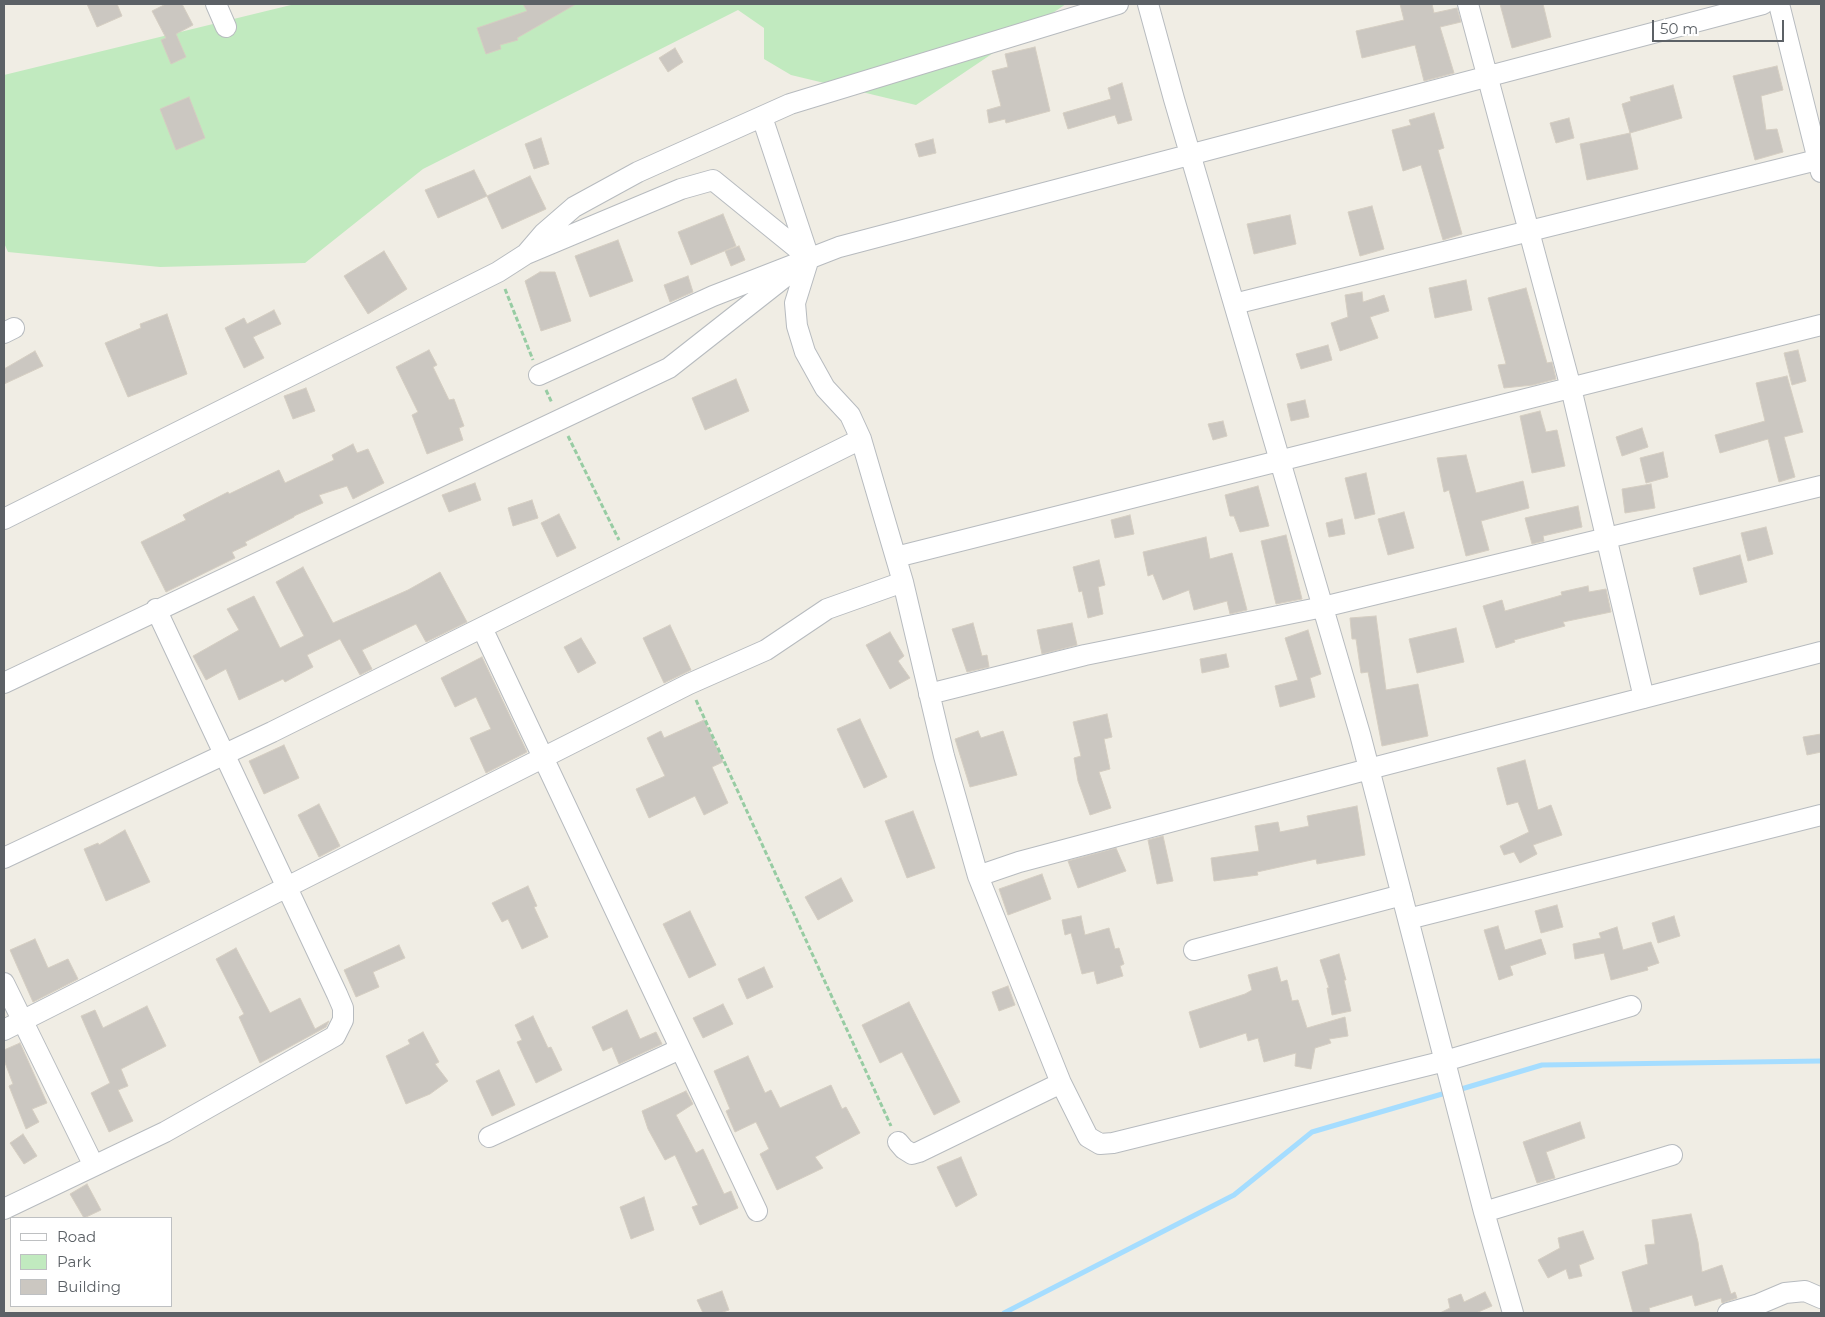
<!DOCTYPE html>
<style>
body{margin:0}
#map{position:relative;width:1825px;height:1317px;overflow:hidden;background:#f0ede4;font-family:Montserrat,sans-serif}
canvas{display:block}
.frame{position:absolute;inset:0;border:5px solid #5c6166;pointer-events:none}
.legend{position:absolute;left:10px;top:1217px;width:162px;height:90px;box-sizing:border-box;background:#fff;border:1px solid #bec0c2;margin:0;padding:6px 9px;list-style:none;font-size:15px;color:#5c6166}
.legend li{display:flex;align-items:center;gap:10px;height:25px}
.legend b{width:25px;border:1px solid #bec0c2}
.scale{position:absolute;left:1652px;top:20px;width:132px;height:22px;box-sizing:border-box;border:2px solid #5c6166;border-top:0;padding-left:6px;font-size:15px;line-height:18px;white-space:nowrap;color:#5c6166;-webkit-text-stroke:4px #fff;paint-order:stroke}
</style>
<div id="map">
<canvas width="1825" height="1317"></canvas>
<div class="frame"></div>
<ul class="legend">
<li><b style="height:6px;background:#fff"></b>Road</li>
<li><b style="height:14px;background:#c1eabf"></b>Park</li>
<li><b style="height:14px;background:#cbc7c1"></b>Building</li>
</ul>
<div class="scale">50 m</div>
</div>
<script>
const c = document.querySelector('canvas').getContext('2d');
c.lineJoin = 'round';
function fill(path, color) {
  c.fillStyle = color;
  c.fill(path, 'evenodd');
}
function poly(rows) {
  const path = new Path2D();
  for (const r of rows) {
    path.moveTo(r[0], r[1]);
    for (let i = 2; i < r.length; i += 2) path.lineTo(r[i], r[i + 1]);
  }
  return path;
}
function strokePath(path, color, width, dash) {
  c.strokeStyle = color;
  c.lineWidth = width;
  c.lineCap = dash ? 'butt' : 'round';
  c.setLineDash(dash || []);
  c.stroke(path);
}
fill(poly([
 [295,4,1066,4,916,105,791,75,764,59,764,28,738,10,423,169,305,263,160,267,8,252,4,243,4,75]
]), '#c1eabf');
strokePath(poly([
 [1458,1090,1542,1065,1821,1061],
 [1004,1313,1234,1195,1312,1132,1449,1092]
]), '#a5ddff', 5);
const building = poly([
 [87,4,117,4,122,16,97,27,87,4],
 [166,4,182,4,193,25,176,34,186,57,171,64,161,40,166,38,152,11,166,4],
 [523,4,576,4,517,38,518,40,500,45,501,49,486,54,477,28,527,11,523,4],
 [1400,4,1432,4,1434,13,1457,8,1461,22,1440,27,1454,73,1424,81,1415,45,1362,58,1356,31,1404,20,1400,4],
 [1500,4,1543,4,1551,37,1512,48,1500,4],
 [1035,47,1050,111,1006,123,1005,119,989,123,987,110,1001,106,992,71,1008,67,1005,54,1035,47],
 [675,48,683,62,668,72,659,58,675,48],
 [1777,66,1783,90,1761,96,1766,130,1777,129,1783,152,1755,160,1733,76,1777,66],
 [1122,83,1132,120,1118,124,1115,115,1068,129,1063,113,1111,99,1108,88,1122,83],
 [1673,85,1682,118,1630,133,1622,104,1631,101,1630,97,1673,85],
 [189,97,205,138,176,150,160,109,189,97],
 [1434,113,1444,148,1438,150,1462,234,1443,240,1421,165,1403,171,1392,130,1411,125,1409,120,1434,113],
 [1569,118,1574,138,1556,143,1550,123,1569,118],
 [1630,133,1638,169,1587,180,1580,144,1630,133],
 [541,138,549,164,534,169,525,144,541,138],
 [933,139,936,153,919,157,915,144,933,139],
 [474,170,487,196,438,218,425,190,474,170],
 [530,176,546,209,502,229,487,196,530,176],
 [1372,206,1384,249,1360,256,1348,212,1372,206],
 [723,214,736,246,691,265,678,232,723,214],
 [1290,215,1296,244,1254,254,1247,224,1290,215],
 [618,240,633,281,590,297,575,256,618,240],
 [739,246,745,260,731,266,725,251,739,246],
 [384,251,407,289,368,314,344,276,384,251],
 [540,272,555,272,571,321,541,331,525,281,540,272],
 [688,276,693,292,670,302,664,285,688,276],
 [1466,280,1472,310,1435,318,1429,288,1466,280],
 [1526,288,1547,363,1552,362,1556,379,1533,385,1504,388,1498,365,1506,364,1488,298,1526,288],
 [1362,292,1363,302,1384,295,1389,311,1370,317,1378,338,1340,351,1331,323,1348,317,1345,295,1362,292],
 [274,310,281,324,253,337,264,358,244,368,225,328,244,318,247,324,274,310],
 [167,314,187,374,128,397,105,343,141,328,140,324,167,314],
 [1328,345,1332,360,1301,369,1296,354,1328,345],
 [429,350,437,365,433,367,449,400,454,399,464,426,459,428,463,440,427,454,412,415,418,412,396,367,429,350],
 [1798,350,1806,381,1792,385,1784,353,1798,350],
 [35,351,43,366,4,384,4,369,35,351],
 [1787,376,1803,432,1784,437,1795,477,1779,482,1768,439,1720,453,1715,435,1765,421,1756,383,1787,376],
 [736,379,749,411,705,430,692,398,736,379],
 [306,388,315,411,293,419,284,396,306,388],
 [1305,400,1309,417,1291,421,1287,404,1305,400],
 [1540,411,1546,432,1557,430,1565,466,1532,473,1520,416,1540,411],
 [1223,421,1227,436,1213,440,1208,424,1223,421],
 [1642,428,1648,447,1622,456,1616,437,1642,428],
 [353,444,357,453,368,449,384,483,353,499,347,486,319,495,323,503,294,516,294,517,245,542,247,545,232,552,235,558,166,592,141,542,186,520,183,515,228,492,229,494,279,470,285,483,334,460,332,455,353,444],
 [1663,452,1668,477,1646,483,1640,458,1663,452],
 [1466,455,1476,493,1523,481,1529,508,1481,521,1489,550,1466,556,1449,490,1444,492,1437,458,1466,455],
 [1366,473,1375,514,1355,519,1345,478,1366,473],
 [475,483,481,500,449,512,442,495,475,483],
 [1651,484,1655,508,1625,513,1622,489,1651,484],
 [1258,486,1269,526,1240,532,1234,516,1230,516,1225,495,1258,486],
 [532,500,538,518,513,526,508,508,532,500],
 [1578,506,1582,527,1543,536,1544,541,1532,544,1525,518,1578,506],
 [1404,512,1414,548,1388,555,1378,519,1404,512],
 [559,514,576,548,557,557,541,523,559,514],
 [1130,515,1134,534,1115,538,1111,520,1130,515],
 [1342,519,1345,534,1329,537,1326,523,1342,519],
 [1766,527,1773,554,1748,561,1741,533,1766,527],
 [1286,535,1302,599,1276,604,1261,541,1286,535],
 [1206,537,1210,559,1232,553,1247,610,1230,614,1227,601,1194,610,1189,590,1163,600,1153,574,1148,576,1143,552,1206,537],
 [1740,555,1747,582,1700,595,1693,568,1740,555],
 [1099,560,1105,585,1098,587,1103,614,1088,618,1082,591,1079,592,1073,567,1099,560],
 [303,567,333,623,408,590,440,572,467,622,426,642,416,624,362,650,372,669,360,675,340,639,307,655,313,667,285,682,283,679,239,700,226,669,206,680,193,656,239,630,227,609,254,596,280,648,304,636,276,582,303,567],
 [1588,586,1589,592,1606,589,1611,612,1563,622,1565,626,1514,640,1515,642,1496,648,1483,606,1502,600,1505,611,1562,595,1561,592,1588,586],
 [1376,616,1386,690,1418,684,1428,736,1382,746,1368,672,1361,673,1356,639,1352,639,1350,618,1376,616],
 [973,623,982,656,987,655,989,667,967,672,952,629,973,623],
 [1072,623,1077,645,1042,654,1037,630,1072,623],
 [670,625,691,670,664,683,643,638,670,625],
 [1456,628,1464,662,1417,673,1409,639,1456,628],
 [1308,630,1321,674,1310,678,1315,697,1280,707,1275,686,1298,680,1285,638,1308,630],
 [890,632,904,656,898,661,910,678,890,689,866,645,890,632],
 [581,638,596,663,578,673,564,647,581,638],
 [1226,654,1229,667,1202,673,1200,659,1226,654],
 [482,657,527,752,486,773,470,738,491,729,476,697,455,707,441,678,482,657],
 [1107,714,1112,737,1104,739,1110,769,1099,772,1111,808,1090,815,1078,781,1074,758,1081,756,1073,722,1107,714],
 [860,719,887,777,864,788,837,729,860,719],
 [704,720,723,762,712,767,728,803,704,815,695,796,649,818,636,789,665,776,647,738,661,731,664,738,704,720],
 [978,731,981,738,1003,731,1017,775,970,787,955,739,978,731],
 [1821,734,1821,752,1807,755,1803,737,1821,734],
 [284,745,299,778,264,794,249,761,284,745],
 [1525,760,1538,810,1551,805,1562,835,1533,845,1537,854,1520,863,1514,852,1504,855,1500,846,1529,832,1518,802,1507,805,1497,768,1525,760],
 [319,804,340,846,319,857,298,815,319,804],
 [1357,806,1365,855,1317,864,1316,859,1257,872,1258,875,1214,881,1211,858,1259,851,1255,826,1278,822,1280,832,1309,826,1307,816,1357,806],
 [913,811,935,868,907,878,885,821,913,811],
 [125,830,150,882,106,901,84,849,98,843,99,845,125,830],
 [1163,836,1173,881,1157,884,1148,840,1163,836],
 [1116,848,1126,871,1078,888,1068,861,1116,848],
 [1042,874,1051,899,1008,915,999,889,1042,874],
 [841,878,853,901,818,920,805,897,841,878],
 [528,886,537,906,534,907,548,937,522,949,508,919,502,922,492,903,528,886],
 [1557,905,1563,927,1541,933,1535,911,1557,905],
 [690,911,716,965,689,978,663,924,690,911],
 [1081,916,1085,935,1109,928,1115,949,1119,948,1124,964,1120,966,1123,976,1097,984,1094,971,1082,974,1071,933,1065,935,1062,920,1081,916],
 [1674,916,1680,936,1658,943,1652,923,1674,916],
 [1498,926,1505,950,1541,939,1546,954,1510,966,1513,975,1499,980,1484,930,1498,926],
 [1617,927,1623,950,1651,942,1659,963,1647,967,1648,970,1611,980,1604,953,1575,959,1573,944,1601,938,1599,933,1617,927],
 [35,939,48,968,68,959,78,979,33,1002,10,950,35,939],
 [399,945,405,958,373,972,379,987,356,997,344,970,399,945],
 [236,948,270,1013,300,998,315,1029,329,1021,326,1027,260,1063,239,1017,244,1014,216,959,236,948],
 [1339,954,1346,980,1344,980,1351,1011,1332,1015,1327,988,1329,988,1320,960,1339,954],
 [764,967,773,987,747,999,738,979,764,967],
 [1277,967,1281,982,1287,980,1292,1001,1298,1000,1307,1028,1345,1017,1348,1036,1329,1039,1331,1043,1315,1048,1311,1069,1295,1066,1296,1053,1264,1062,1258,1038,1248,1041,1246,1033,1200,1048,1189,1012,1245,994,1252,990,1248,975,1277,967],
 [1008,986,1015,1005,999,1011,992,992,1008,986],
 [909,1002,960,1102,934,1115,902,1052,880,1063,862,1025,909,1002],
 [723,1004,733,1024,703,1038,693,1018,723,1004],
 [147,1006,166,1046,121,1069,128,1086,118,1090,133,1121,109,1132,91,1093,110,1083,81,1016,95,1010,103,1028,147,1006],
 [627,1010,640,1039,656,1032,662,1044,619,1064,612,1047,603,1051,592,1027,627,1010],
 [533,1016,548,1048,551,1047,562,1070,536,1083,517,1042,522,1040,515,1025,533,1016],
 [423,1032,439,1062,435,1064,448,1081,430,1094,406,1104,386,1056,410,1044,408,1040,423,1032],
 [20,1043,47,1103,32,1109,39,1122,26,1129,9,1086,13,1084,4,1060,4,1050,20,1043],
 [748,1056,765,1093,771,1090,780,1108,831,1085,842,1109,846,1107,860,1133,815,1157,823,1168,777,1190,760,1154,769,1149,756,1122,735,1132,726,1111,730,1109,714,1071,748,1056],
 [499,1070,515,1105,492,1116,476,1081,499,1070],
 [686,1091,693,1104,676,1115,696,1153,703,1149,724,1194,731,1191,738,1208,700,1225,692,1207,698,1205,675,1155,665,1160,648,1129,642,1111,686,1091],
 [1580,1122,1585,1138,1546,1152,1555,1178,1537,1183,1523,1142,1580,1122],
 [23,1134,37,1156,24,1164,10,1143,23,1134],
 [961,1157,977,1195,956,1207,937,1167,961,1157],
 [87,1184,101,1210,84,1218,70,1194,87,1184],
 [644,1197,654,1230,631,1239,620,1207,644,1197],
 [1691,1214,1698,1242,1702,1272,1722,1265,1731,1294,1735,1292,1737,1298,1722,1303,1721,1298,1695,1306,1692,1295,1649,1308,1650,1313,1633,1313,1622,1272,1648,1264,1645,1245,1655,1244,1652,1220,1691,1214],
 [1583,1231,1594,1259,1579,1265,1582,1276,1569,1279,1566,1269,1548,1278,1538,1260,1560,1248,1558,1238,1583,1231],
 [722,1291,729,1310,720,1313,703,1313,697,1300,722,1291],
 [1485,1292,1492,1306,1476,1313,1440,1313,1450,1308,1448,1299,1461,1294,1464,1302,1485,1292]
]);
fill(building, '#cbc7c1');
strokePath(building, '#d5cec2', 1);
const minor = poly([
 [216,4,226,27],
 [1148,4,1174,99,1360,734,1484,1212,1513,1313],
 [1468,4,1571,388,1644,698],
 [1779,4,1821,172],
 [762,117,809,258,795,303,797,326,805,352,825,388,850,415,861,439,903,582,944,756,978,876,1061,1083,1088,1137,1100,1144,1113,1143,1445,1061,1631,1006],
 [1234,304,1821,159],
 [4,333,14,328],
 [539,375,713,296,839,247,1763,4],
 [4,519,498,272,526,254,544,233,574,207,638,172,790,104,1118,4],
 [896,557,1821,325],
 [482,628,757,1211],
 [4,683,669,368,809,258,713,180,681,189,526,254],
 [929,694,1085,655,1323,607,1821,486],
 [4,858,272,732,861,439],
 [978,876,1019,862,1369,769,1821,652],
 [1408,919,1821,815],
 [1194,950,1402,895],
 [4,983,94,1166],
 [4,1030,689,684,766,650,827,609,903,582],
 [489,1137,680,1049],
 [898,1142,904,1149,912,1154,919,1152,1061,1083],
 [4,1209,165,1132,335,1036,343,1020,343,1008,337,994,156,609],
 [1484,1212,1672,1155],
 [1728,1313,1759,1304,1785,1293,1805,1291,1821,1298]
]);
strokePath(minor, '#b7bbbf', 22);
strokePath(poly([
 [505,289,533,360],
 [546,390,552,403],
 [568,436,619,540],
 [696,700,891,1126]
]), '#97cca3', 3, [5, 2.5]);
strokePath(minor, '#fff', 20);
</script>
